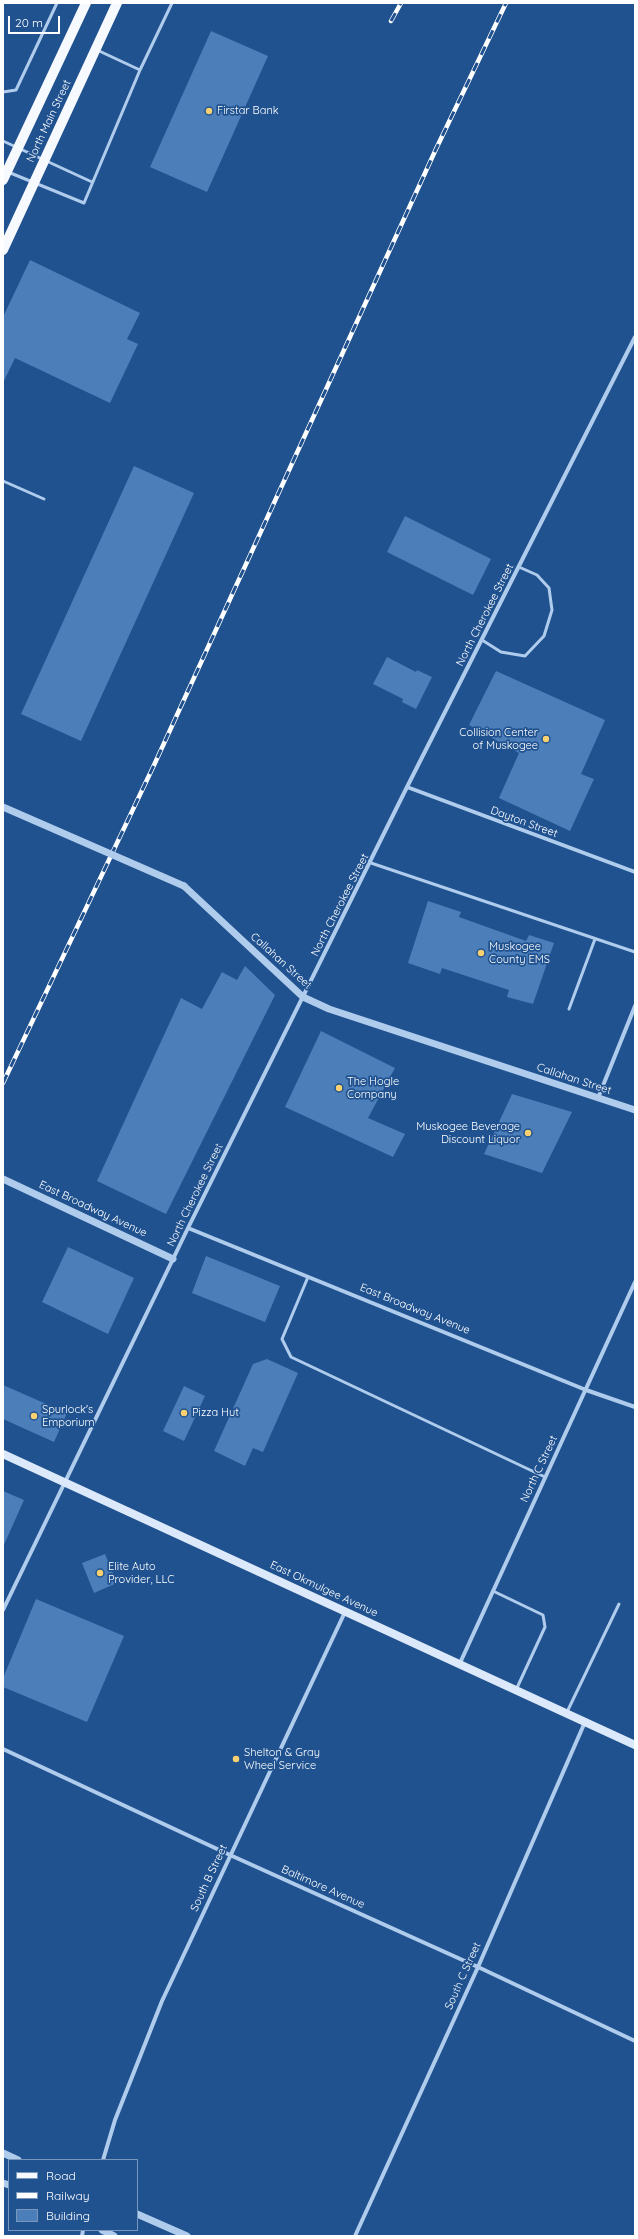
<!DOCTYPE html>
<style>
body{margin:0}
#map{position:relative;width:638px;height:2239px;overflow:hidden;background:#205290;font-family:Quicksand,sans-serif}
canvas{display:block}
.frame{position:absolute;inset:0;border:4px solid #fff;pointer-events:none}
.legend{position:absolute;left:8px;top:2159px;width:130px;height:72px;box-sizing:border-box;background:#205290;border:1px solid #7997bc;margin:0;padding:5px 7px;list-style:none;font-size:12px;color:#fff}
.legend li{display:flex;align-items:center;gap:8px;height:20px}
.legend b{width:20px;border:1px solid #7997bc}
.scale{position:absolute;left:8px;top:16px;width:52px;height:18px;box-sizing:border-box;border:2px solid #fff;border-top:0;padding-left:5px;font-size:12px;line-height:14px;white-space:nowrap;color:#fff;-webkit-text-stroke:3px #205290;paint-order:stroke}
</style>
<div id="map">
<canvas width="638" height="2239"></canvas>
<div class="frame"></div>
<ul class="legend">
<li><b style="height:5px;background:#f6faff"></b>Road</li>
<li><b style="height:5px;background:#fff"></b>Railway</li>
<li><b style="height:11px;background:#4c7eb9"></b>Building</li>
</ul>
<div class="scale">20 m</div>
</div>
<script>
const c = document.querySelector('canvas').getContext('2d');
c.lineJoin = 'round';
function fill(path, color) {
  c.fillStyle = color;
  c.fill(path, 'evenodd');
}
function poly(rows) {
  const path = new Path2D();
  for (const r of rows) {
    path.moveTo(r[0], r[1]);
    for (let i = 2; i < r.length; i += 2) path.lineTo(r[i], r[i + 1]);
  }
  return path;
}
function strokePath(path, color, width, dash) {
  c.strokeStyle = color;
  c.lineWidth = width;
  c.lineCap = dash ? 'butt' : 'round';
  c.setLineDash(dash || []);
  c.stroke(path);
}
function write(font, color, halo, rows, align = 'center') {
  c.font = font + ' Quicksand,sans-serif';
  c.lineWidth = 3.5;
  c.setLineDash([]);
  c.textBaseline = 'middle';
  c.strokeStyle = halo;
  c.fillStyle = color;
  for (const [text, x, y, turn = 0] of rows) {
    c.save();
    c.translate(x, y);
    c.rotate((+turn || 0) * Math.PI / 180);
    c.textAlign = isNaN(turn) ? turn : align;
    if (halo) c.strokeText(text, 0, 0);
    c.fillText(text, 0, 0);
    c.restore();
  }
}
fill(poly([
 [211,31,268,56,207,192,150,167],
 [30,260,140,313,127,339,138,344,110,403,15,358,3,383,3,317],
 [134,466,194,493,81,741,21,714],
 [405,516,491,559,473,595,387,552],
 [387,657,416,672,417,670,432,677,416,709,402,702,403,699,373,684],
 [496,671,605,720,581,774,594,779,570,831,499,798,519,753,469,725],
 [428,901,461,912,459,917,526,941,529,935,554,943,533,1004,507,997,509,990,442,968,440,974,408,963],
 [245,966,275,995,166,1214,97,1181,181,998,202,1009,222,972,237,980],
 [321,1031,395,1068,368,1118,405,1134,393,1157,285,1107],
 [512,1094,572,1112,542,1173,484,1154],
 [68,1247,134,1278,108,1334,42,1302],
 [206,1256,280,1286,265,1322,192,1293],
 [267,1359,298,1373,263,1452,253,1448,245,1466,214,1451,253,1364],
 [3,1385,67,1413,54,1442,3,1419],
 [184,1386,205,1396,184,1441,163,1431],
 [3,1491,24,1500,3,1547],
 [105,1554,117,1583,94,1593,82,1563],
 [36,1599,124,1636,87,1722,3,1687,3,1678]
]), '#4c7eb9');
strokePath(poly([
 [97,50,140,70,172,3],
 [3,92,16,90,57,3],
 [3,141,92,182],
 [8,172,84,203,140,70],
 [3,481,44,499],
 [482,640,501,652,525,656,544,636,552,610,549,588,537,575,519,567],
 [371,863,635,952],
 [569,1009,595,939],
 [308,1277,282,1339,291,1357,545,1477],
 [493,1591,543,1615,545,1627,516,1690],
 [567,1712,619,1604]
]), '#b0cced', 3);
strokePath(poly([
 [407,787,635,872],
 [598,1098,635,1006],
 [188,1228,586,1390,635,1407],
 [3,1610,188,1228,407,787,635,337],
 [460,1663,635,1282],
 [3,1749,230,1855,478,1967,635,2041],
 [103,2160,115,2120,162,2001,345,1612],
 [82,2236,83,2230],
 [355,2236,478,1967,585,1722]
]), '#b0cced', 4);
strokePath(poly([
 [184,886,303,997,329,1009,635,1110],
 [3,1179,173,1259],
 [3,2153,18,2160],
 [3,2183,9,2185],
 [137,2214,187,2236],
 [102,2230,114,2236]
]), '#b0cced', 7);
strokePath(poly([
 [3,1454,635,1745]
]), '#dce9fa', 8);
strokePath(poly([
 [3,180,86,3],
 [3,250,117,3]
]), '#f6faff', 10);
const rail = poly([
 [391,21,401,3],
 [3,1083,155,763,436,149,506,3]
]);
strokePath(rail, '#fff', 4.5);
strokePath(rail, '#205290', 3, [9]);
strokePath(poly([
 [3,807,184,886]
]), '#b0cced', 7);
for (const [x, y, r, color] of [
 [209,111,4,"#fad170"],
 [546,739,4,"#fad170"],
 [481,953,4,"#fad170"],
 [339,1088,4,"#fad170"],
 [528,1133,4,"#fad170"],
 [184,1413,4,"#fad170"],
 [34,1416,4,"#fad170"],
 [100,1573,4,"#fad170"],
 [236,1759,4,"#fad170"]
]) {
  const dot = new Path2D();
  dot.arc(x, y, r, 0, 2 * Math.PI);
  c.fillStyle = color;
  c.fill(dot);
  strokePath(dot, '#205290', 1.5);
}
write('11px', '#fff', '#205290', [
 ["Firstar Bank",217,111],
 ["Collision Center",538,733,"right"],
 ["of Muskogee",538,746,"right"],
 ["Muskogee",489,947],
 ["County EMS",489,960],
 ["The Hogle",347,1082],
 ["Company",347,1095],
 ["Muskogee Beverage",520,1127,"right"],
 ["Discount Liquor",520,1140,"right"],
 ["Spurlock's",42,1410],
 ["Emporium",42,1423],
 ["Pizza Hut",192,1413],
 ["Elite Auto",108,1567],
 ["Provider, LLC",108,1580],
 ["Shelton & Gray",244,1753],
 ["Wheel Service",244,1766]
], 'left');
write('11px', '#fff', '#205290', [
 ["North Main Street",49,121,-65],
 ["North Cherokee Street",485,615,-63],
 ["Dayton Street",524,822,20],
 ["North Cherokee Street",340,905,-63],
 ["Callahan Street",281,961,42],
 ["Callahan Street",574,1079,18],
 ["North Cherokee Street",195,1195,-64],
 ["East Broadway Avenue",93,1209,25],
 ["East Broadway Avenue",415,1309,22],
 ["North C Street",539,1469,-65],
 ["East Okmulgee Avenue",324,1589,25],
 ["South B Street",209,1878,-65],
 ["Baltimore Avenue",323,1887,24],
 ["South C Street",463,1976,-66]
]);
</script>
